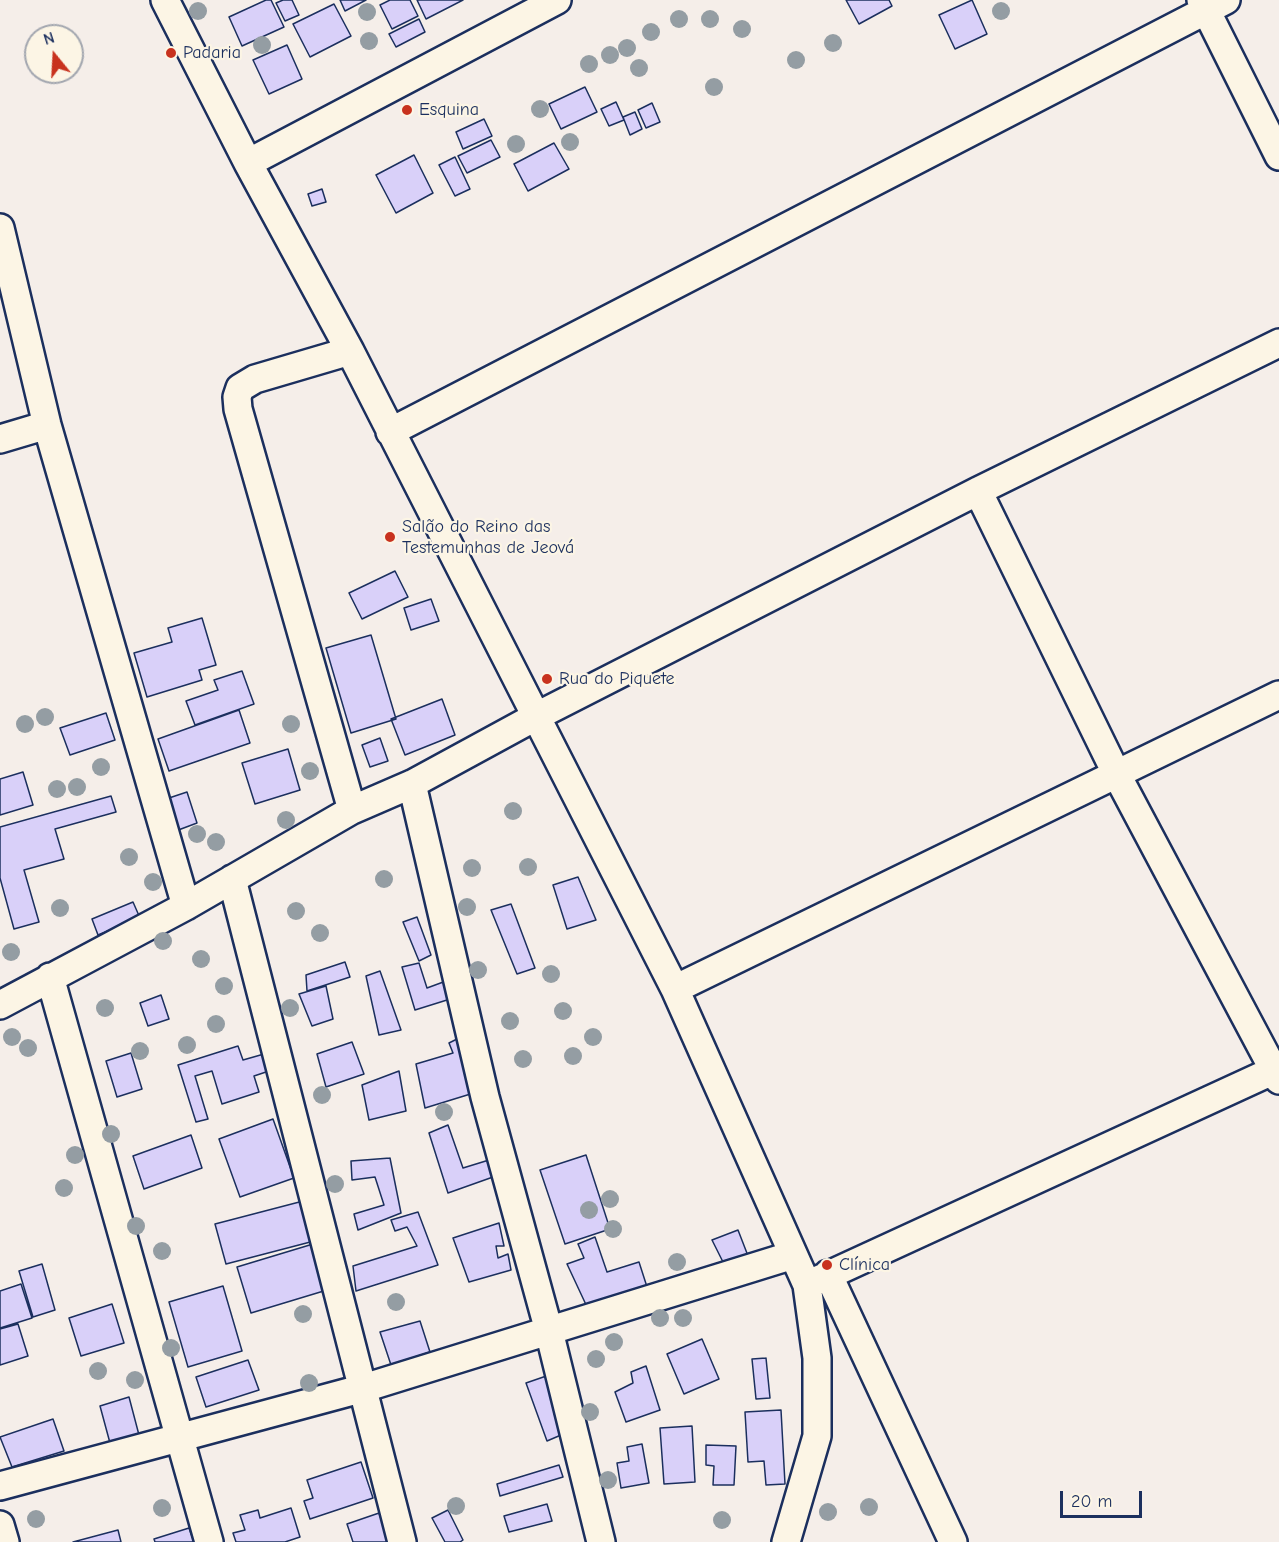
<!DOCTYPE html>
<meta charset="utf-8">
<style>
body{margin:0}
#map{position:relative;width:1279px;height:1542px;overflow:hidden;background:#f5eee9;font-family:"Comic Neue",sans-serif}
canvas{display:block}
.north{position:absolute;left:24px;top:24px;width:60px;height:60px;box-sizing:border-box;background:#fcf5e5;border:2px solid #a2a6af;border-radius:50%;rotate:342deg;font-size:16px;font-weight:700;line-height:24px;text-align:center;color:#1b2f5e}
.north::after{content:'';display:block;margin:auto;width:21px;height:27px;background:#c8321e;clip-path:polygon(50% 0,100% 100%,50% 72%,0 100%)}
.scale{position:absolute;left:1060px;top:1491px;width:82px;height:27px;box-sizing:border-box;border:3px solid #1b2f5e;border-top:0;padding-left:8px;font-size:18px;line-height:21px;white-space:nowrap;color:#1b2f5e;-webkit-text-stroke:4px #fcf5e5;paint-order:stroke}
</style>
<div id="map">
<canvas width="1279" height="1542"></canvas>
<div class="north">N</div>
<div class="scale">20 m</div>
</div>
<script>
const c = document.querySelector('canvas').getContext('2d');
c.lineJoin = 'round';
function fill(path, color) {
  c.fillStyle = color;
  c.fill(path, 'evenodd');
}
function poly(rows) {
  const path = new Path2D();
  for (const r of rows) {
    path.moveTo(r[0], r[1]);
    for (let i = 2; i < r.length; i += 2) path.lineTo(r[i], r[i + 1]);
  }
  return path;
}
function strokePath(path, color, width, dash) {
  c.strokeStyle = color;
  c.lineWidth = width;
  c.lineCap = dash ? 'butt' : 'round';
  c.setLineDash(dash || []);
  c.stroke(path);
}
function write(font, color, halo, rows, align = 'center') {
  c.font = font + ' "Comic Neue",sans-serif';
  c.lineWidth = 4.5;
  c.setLineDash([]);
  c.textBaseline = 'middle';
  c.strokeStyle = halo;
  c.fillStyle = color;
  for (const [text, x, y, turn = 0] of rows) {
    c.save();
    c.translate(x, y);
    c.rotate((+turn || 0) * Math.PI / 180);
    c.textAlign = isNaN(turn) ? turn : align;
    if (halo) c.strokeText(text, 0, 0);
    c.fillText(text, 0, 0);
    c.restore();
  }
}
const building = poly([
 [266,0,271,0,284,27,242,46,229,17,266,0],
 [283,0,292,0,299,15,285,21,276,3,283,0],
 [340,0,366,0,345,11,340,0],
 [390,0,410,0,418,16,392,29,380,5,390,0],
 [417,0,463,0,426,19,417,0],
 [846,0,889,0,892,6,859,24,846,0],
 [972,0,987,34,955,49,939,15,972,0],
 [334,4,351,36,310,57,293,24,334,4],
 [419,19,425,32,396,47,389,34,419,19],
 [287,45,302,79,269,94,253,60,287,45],
 [585,87,597,112,561,129,549,104,585,87],
 [616,102,624,120,609,126,601,109,616,102],
 [652,103,660,122,646,128,638,110,652,103],
 [635,112,642,129,630,135,623,117,635,112],
 [484,119,492,136,463,149,456,132,484,119],
 [491,140,500,157,467,173,458,156,491,140],
 [554,143,569,169,528,191,514,164,554,143],
 [414,155,433,193,396,213,376,175,414,155],
 [455,157,470,189,455,196,439,165,455,157],
 [322,189,326,202,312,206,308,194,322,189],
 [395,571,408,597,362,619,349,593,395,571],
 [431,599,439,621,411,630,404,608,431,599],
 [202,618,216,665,199,670,202,680,147,697,134,653,172,642,168,628,202,618],
 [371,635,396,719,351,733,326,648,371,635],
 [242,671,254,704,195,725,186,701,218,690,214,680,242,671],
 [442,699,455,735,405,755,391,719,442,699],
 [239,710,250,743,169,771,158,739,239,710],
 [106,713,115,740,70,755,60,728,106,713],
 [380,738,388,761,370,767,362,745,380,738],
 [288,749,300,790,255,804,242,763,288,749],
 [23,772,33,805,0,815,0,779,23,772],
 [187,792,197,823,173,832,163,800,187,792],
 [111,796,116,812,55,829,64,859,24,870,39,922,14,929,0,878,0,827,111,796],
 [578,877,596,920,567,929,553,885,578,877],
 [133,902,140,918,98,935,92,919,133,902],
 [511,904,535,968,517,974,491,910,511,904],
 [417,917,431,955,419,961,403,922,417,917],
 [345,962,350,977,307,991,306,975,345,962],
 [419,963,427,988,446,981,447,1000,415,1010,402,967,419,963],
 [380,971,401,1030,379,1035,366,976,380,971],
 [326,986,333,1019,312,1026,299,994,326,986],
 [161,995,169,1019,148,1026,140,1003,161,995],
 [461,1037,477,1092,425,1108,416,1064,453,1053,449,1043,461,1037],
 [352,1042,364,1074,326,1087,317,1054,352,1042],
 [238,1046,243,1060,264,1054,269,1071,254,1076,259,1092,222,1104,212,1071,195,1076,208,1119,196,1122,178,1065,238,1046],
 [131,1053,142,1089,117,1097,106,1061,131,1053],
 [399,1071,406,1111,369,1120,362,1085,399,1071],
 [273,1119,294,1178,240,1197,219,1139,273,1119],
 [448,1125,463,1168,489,1160,493,1177,448,1193,429,1133,448,1125],
 [191,1135,202,1168,144,1189,133,1156,191,1135],
 [586,1155,610,1229,565,1244,540,1170,586,1155],
 [390,1158,401,1213,358,1230,354,1214,384,1205,375,1177,352,1180,351,1161,390,1158],
 [307,1200,318,1240,226,1264,215,1224,307,1200],
 [418,1212,438,1265,356,1291,353,1266,417,1246,407,1227,395,1231,391,1220,418,1212],
 [499,1223,504,1246,496,1246,498,1258,508,1254,511,1270,469,1282,453,1238,499,1223],
 [738,1230,750,1261,726,1268,712,1240,738,1230],
 [595,1237,607,1272,639,1262,648,1290,588,1309,567,1264,584,1258,578,1244,595,1237],
 [313,1244,327,1290,251,1313,237,1267,313,1244],
 [42,1264,55,1310,33,1317,19,1271,42,1264],
 [21,1284,32,1318,0,1328,0,1291,21,1284],
 [223,1286,242,1351,188,1367,169,1302,223,1286],
 [112,1304,124,1343,81,1356,69,1318,112,1304],
 [420,1321,430,1352,391,1365,380,1332,420,1321],
 [18,1324,28,1356,0,1365,0,1329,18,1324],
 [702,1339,719,1379,684,1394,667,1354,702,1339],
 [766,1358,770,1398,756,1399,752,1359,766,1358],
 [248,1360,259,1390,206,1407,196,1377,248,1360],
 [646,1366,660,1410,626,1422,615,1392,633,1383,631,1372,646,1366],
 [555,1373,568,1408,554,1413,561,1435,547,1441,526,1383,555,1373],
 [129,1397,139,1435,110,1443,100,1406,129,1397],
 [781,1410,785,1484,766,1485,764,1461,748,1462,745,1412,781,1410],
 [53,1419,64,1451,12,1467,0,1437,53,1419],
 [692,1426,695,1482,664,1484,660,1428,692,1426],
 [642,1444,649,1483,621,1488,617,1463,629,1461,627,1447,642,1444],
 [706,1445,736,1446,734,1485,713,1485,714,1466,706,1465,706,1445],
 [361,1462,373,1498,310,1519,304,1501,313,1498,307,1480,361,1462],
 [559,1465,563,1477,500,1496,497,1484,559,1465],
 [547,1504,552,1521,509,1532,504,1516,547,1504],
 [291,1508,300,1537,285,1542,236,1542,233,1533,245,1530,240,1515,258,1510,260,1518,291,1508],
 [448,1510,463,1540,460,1542,445,1542,432,1518,448,1510],
 [379,1513,389,1542,353,1542,347,1524,379,1513],
 [189,1528,194,1542,155,1542,154,1539,189,1528],
 [118,1530,121,1542,73,1542,118,1530]
]);
fill(building, '#d9d0f9');
strokePath(building, '#1b2f5e', 1.5);
const minor = poly([
 [165,0,248,163,350,351,675,989,807,1285,817,1358,817,1436,786,1542],
 [1201,0,1279,156],
 [248,163,557,0],
 [0,228,47,425,186,906],
 [350,351,255,379,240,388,237,397,238,409,352,810],
 [390,432,1226,0],
 [0,439,47,425],
 [978,491,1117,775,1279,1080],
 [412,784,485,1097,549,1331,601,1542],
 [232,879,402,1542],
 [50,977,209,1542],
 [675,989,1279,695],
 [0,1005,186,906,352,810,412,784,537,716,978,491,1279,343],
 [828,1274,953,1542],
 [807,1285,1279,1068],
 [0,1486,364,1388,793,1255],
 [0,1525,5,1542]
]);
strokePath(minor, '#1b2f5e', 32);
strokePath(minor, '#fcf5e5', 27);
c.fillStyle = '#949da3';
for (const [x, y] of [
 [198,11],
 [1001,11],
 [367,12],
 [679,19],
 [710,19],
 [742,29],
 [651,32],
 [369,41],
 [833,43],
 [262,45],
 [627,48],
 [610,55],
 [796,60],
 [589,64],
 [639,68],
 [714,87],
 [540,109],
 [570,142],
 [516,144],
 [45,717],
 [25,724],
 [291,724],
 [101,767],
 [310,771],
 [77,787],
 [57,789],
 [513,811],
 [286,820],
 [197,834],
 [216,842],
 [129,857],
 [528,867],
 [472,868],
 [384,879],
 [153,882],
 [467,907],
 [60,908],
 [296,911],
 [320,933],
 [163,941],
 [11,952],
 [201,959],
 [478,970],
 [551,974],
 [224,986],
 [105,1008],
 [290,1008],
 [563,1011],
 [510,1021],
 [216,1024],
 [12,1037],
 [593,1037],
 [187,1045],
 [28,1048],
 [140,1051],
 [573,1056],
 [523,1059],
 [322,1095],
 [444,1112],
 [111,1134],
 [75,1155],
 [335,1184],
 [64,1188],
 [610,1199],
 [589,1210],
 [136,1226],
 [613,1229],
 [162,1251],
 [677,1262],
 [396,1302],
 [303,1314],
 [660,1318],
 [683,1318],
 [614,1342],
 [171,1348],
 [596,1359],
 [98,1371],
 [135,1380],
 [309,1383],
 [590,1412],
 [608,1480],
 [456,1506],
 [869,1507],
 [162,1508],
 [828,1512],
 [36,1519],
 [722,1520]
]) {
  c.beginPath();
  c.arc(x, y, 9, 0, 2 * Math.PI);
  c.fill();
}
for (const [x, y, r, color] of [
 [171,53,6,"#c8321e"],
 [407,110,6,"#c8321e"],
 [390,537,6,"#c8321e"],
 [547,679,6,"#c8321e"],
 [827,1265,6,"#c8321e"]
]) {
  const dot = new Path2D();
  dot.arc(x, y, r, 0, 2 * Math.PI);
  c.fillStyle = color;
  c.fill(dot);
  strokePath(dot, '#fcf5e5', 2);
}
write('18px', '#1b2f5e', '#fcf5e5', [
 ["Padaria",183,53],
 ["Esquina",419,110],
 ["Salão do Reino das",402,527],
 ["Testemunhas de Jeová",402,548],
 ["Rua do Piquete",559,679],
 ["Clínica",839,1265]
], 'left');
</script>
